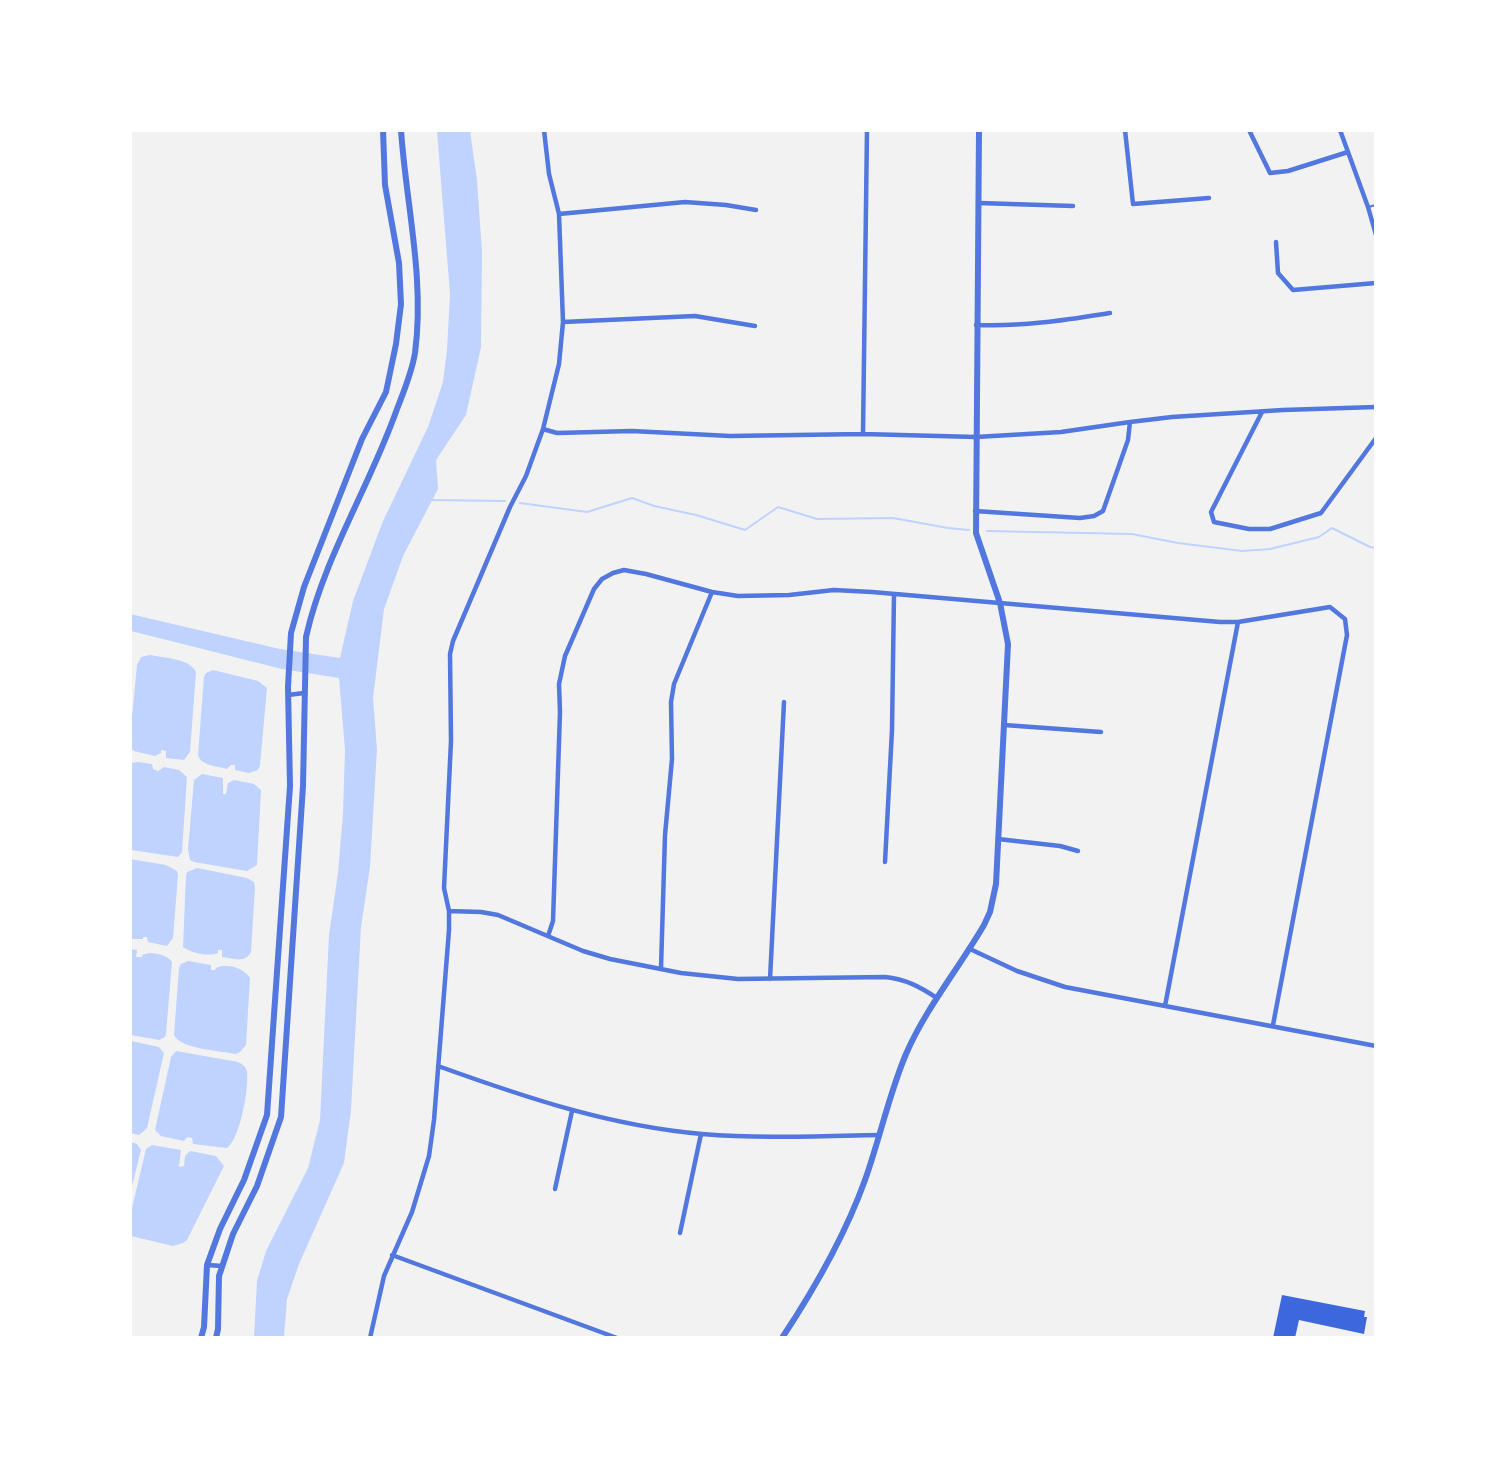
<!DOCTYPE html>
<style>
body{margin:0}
#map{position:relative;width:1506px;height:1468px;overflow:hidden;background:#f2f2f2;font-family:"Crimson Pro",serif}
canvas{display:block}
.frame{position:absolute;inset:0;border:132px solid #fff;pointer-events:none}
</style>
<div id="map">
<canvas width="1506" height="1468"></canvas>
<div class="frame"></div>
</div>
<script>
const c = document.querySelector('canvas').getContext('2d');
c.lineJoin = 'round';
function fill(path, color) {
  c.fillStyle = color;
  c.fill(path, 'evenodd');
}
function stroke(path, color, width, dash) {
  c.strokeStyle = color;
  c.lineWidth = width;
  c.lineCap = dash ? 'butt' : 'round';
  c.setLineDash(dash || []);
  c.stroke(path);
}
fill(new Path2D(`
 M437 131H470L477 180 482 252 481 347 466 415 436 460 438 489 403 556 384 609 373 698 377 749 370 867 361 927 351 1110 344 1163 299 1264 287 1299 284 1337H254L257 1281 266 1251 308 1168 320 1120 329 935 338 873 343 813 345 750 339 678 282 669 131 631 130 614 280 649 340 658 353 601 383 521 428 427 443 382 447 350 450 294Z
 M150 655C164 658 189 658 196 672L190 752 184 760 166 758V751L161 750V753L155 756 134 751 131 748V728L137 665 141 657Z
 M213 670 258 681 267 688 260 765 258 770 249 773 235 770V765H231L227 769C217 766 201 766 198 755L204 677 206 673Z
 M138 762 152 764 153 769 158 771 164 767 179 770 187 777 182 852 178 857 131 850V763Z
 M202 774 223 778V794H226L228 783 234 780 254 784 261 790 257 865 247 871 194 862 190 860 188 849 194 780Z
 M130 859 166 865 177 871 178 875 173 938 167 946 148 942 147 937H143V939H131Z
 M197 868 247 878 254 882 255 887 251 952C245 964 233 958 222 957V950H218V953C208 957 191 953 183 947L186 876 187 872Z
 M130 949 137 950 136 957H142V955C150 951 167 954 172 962L166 1034 165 1037 159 1040 131 1035Z
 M188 961 211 965V970H215L216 968C227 963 244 968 250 978L246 1045 240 1052 236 1054C221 1051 180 1049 174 1035L179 968 181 964Z
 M131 1041 159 1047 164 1053 147 1128 139 1135 131 1133Z
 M176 1051 238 1062C242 1064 246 1066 247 1072 249 1088 240 1139 227 1148L193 1144 192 1138 187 1137 184 1141 161 1136 155 1130 171 1057Z
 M131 1142 137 1144 141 1150 131 1190Z
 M152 1145 181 1150 179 1167 184 1166 185 1156 190 1151 216 1156 224 1166 187 1240 183 1243 173 1246 131 1236V1212L146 1149Z`), '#bfd3fe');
stroke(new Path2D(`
 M430 500 505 501
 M520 503 587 512 632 498 654 506 696 515 745 530 778 507 817 519 893 518 948 528 969 530
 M987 531 1132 534 1178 543 1242 551 1270 549 1319 537 1332 528 1370 547 1376 548`), '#bfd3fe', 2);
fill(new Path2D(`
 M1282 1295 1365 1311 1364 1317H1367L1364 1334 1299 1320 1295 1338H1273Z`), '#3d67dc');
stroke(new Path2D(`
 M1368 207 1376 205`), '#5277de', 2);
stroke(new Path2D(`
 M1125 130 1133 204 1209 198
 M1249 130 1270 173 1288 171 1348 152
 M1340 130 1368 207 1376 235
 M979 203 1073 206
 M559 214 685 202 726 205 756 210
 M1276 242 1278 273 1293 290 1376 283
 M563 322 695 316 755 326
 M976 325C1022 327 1065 320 1110 313
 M1262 412 1211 512 1214 522 1249 529H1270L1321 513 1376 438
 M543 429 557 433 632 431 730 436 863 434 976 437 1061 432 1130 422 1172 417 1283 410 1376 407
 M863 434 867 130
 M975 511 1080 518 1094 516 1103 511 1128 440 1130 422
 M288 695 304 693
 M1004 725 1101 732
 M998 839 1060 846 1078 851
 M885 862 892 730 894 594
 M449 911 481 912 498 915 583 951 610 959 681 973 738 979 885 977C906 979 920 987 937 998
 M548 936 553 921 560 712 559 684 565 656 594 589 602 579 613 573 624 570 646 574 712 592 738 596 789 595 834 590 872 592 1220 622H1238L1330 607 1345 619 1347 635 1273 1025
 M970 949 1017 971 1065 987 1376 1046
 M661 968 665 835 672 759 671 702 674 684 712 592
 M770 979 784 702
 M1165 1006 1238 622
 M438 1066C524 1097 610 1126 702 1134 761 1139 820 1136 880 1135
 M555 1189 572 1111
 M680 1233 701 1134
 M392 1255 617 1338
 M207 1265 222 1266
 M370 1338 384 1276 412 1212 429 1156 434 1120 449 930V911L444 888 451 741 450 654 453 641 510 507 526 476 543 429 559 364 563 322 559 214 549 174 544 130`), '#5277de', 4.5);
stroke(new Path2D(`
 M201 1338 204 1327 207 1265 220 1229 244 1180 267 1115 290 786 288 687 291 633 304 587 362 439 386 392 396 344 401 304 399 263 385 185 383 130
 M216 1338 218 1329 219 1276 233 1234 257 1186 281 1117 303 786 306 637C324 557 370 486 397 409 404 391 412 372 415 353 425 278 406 204 401 130
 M782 1338C815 1288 845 1236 865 1180 880 1138 889 1094 906 1054 926 1008 959 968 984 925L990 912 996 884 1008 644 1000 603 976 533 979 130`), '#5277de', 6);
</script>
